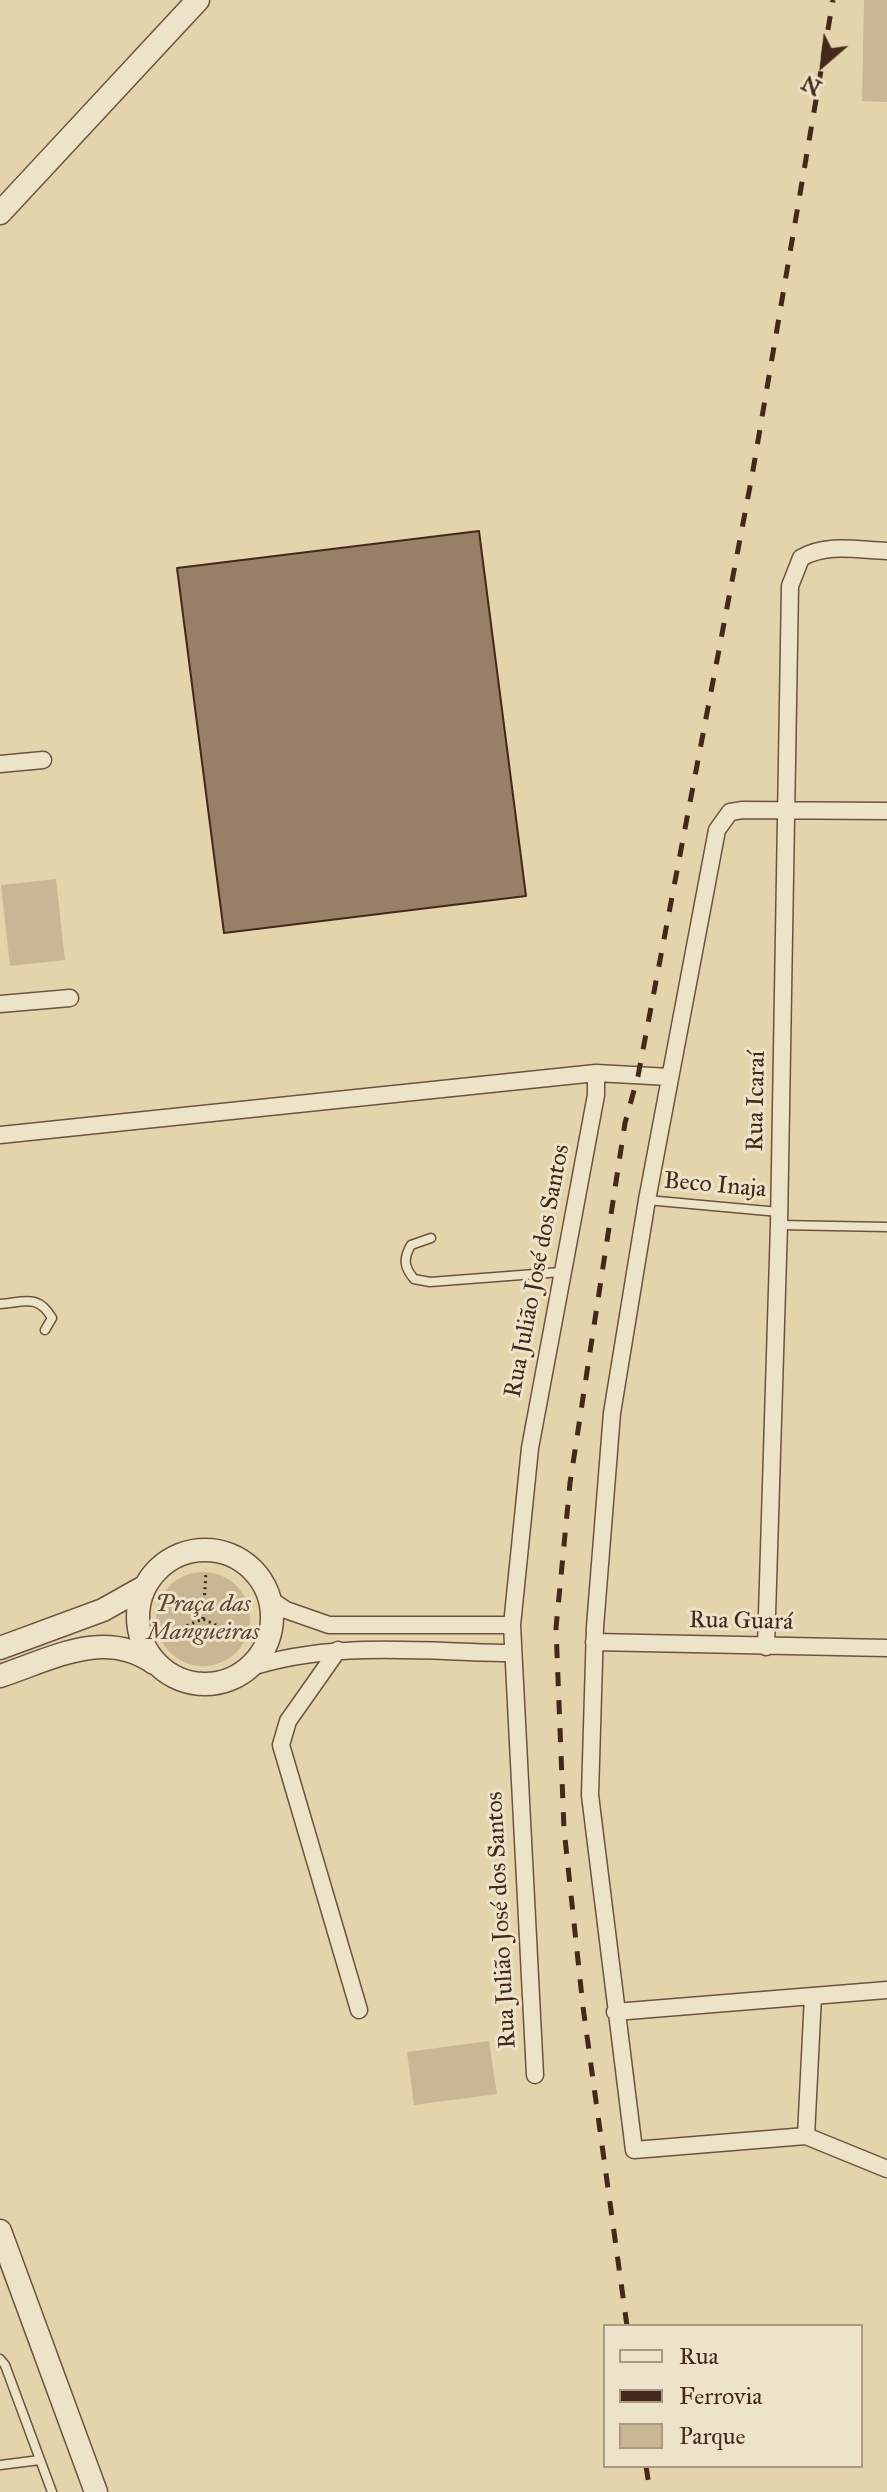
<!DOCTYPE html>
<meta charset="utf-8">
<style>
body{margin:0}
#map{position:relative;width:887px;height:2492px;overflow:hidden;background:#e4d4ac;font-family:"IM FELL Great Primer",serif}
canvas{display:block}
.legend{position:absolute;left:603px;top:2324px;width:260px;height:144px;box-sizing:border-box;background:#ede3c9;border:2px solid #a99883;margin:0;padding:10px 14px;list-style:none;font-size:24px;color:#44281b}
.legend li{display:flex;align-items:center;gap:16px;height:40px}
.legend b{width:40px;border:2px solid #a99883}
.north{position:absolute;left:783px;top:24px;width:80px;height:80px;-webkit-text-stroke:6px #ede3c9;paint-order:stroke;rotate:208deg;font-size:22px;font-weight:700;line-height:32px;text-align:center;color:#44281b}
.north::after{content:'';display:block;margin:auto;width:28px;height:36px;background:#44281b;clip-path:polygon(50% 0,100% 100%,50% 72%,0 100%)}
</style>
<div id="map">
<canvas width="887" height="2492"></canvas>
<ul class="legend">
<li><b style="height:10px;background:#ede3c9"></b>Rua</li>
<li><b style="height:10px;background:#44281b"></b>Ferrovia</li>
<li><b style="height:22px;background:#c9b793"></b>Parque</li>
</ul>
<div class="north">N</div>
</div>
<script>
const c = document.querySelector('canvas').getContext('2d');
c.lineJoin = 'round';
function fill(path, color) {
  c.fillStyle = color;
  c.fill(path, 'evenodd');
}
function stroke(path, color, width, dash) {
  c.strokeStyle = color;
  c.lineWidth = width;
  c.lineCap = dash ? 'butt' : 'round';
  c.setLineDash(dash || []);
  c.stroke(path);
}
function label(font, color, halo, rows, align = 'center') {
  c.font = font + ' "IM FELL Great Primer",serif';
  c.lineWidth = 6;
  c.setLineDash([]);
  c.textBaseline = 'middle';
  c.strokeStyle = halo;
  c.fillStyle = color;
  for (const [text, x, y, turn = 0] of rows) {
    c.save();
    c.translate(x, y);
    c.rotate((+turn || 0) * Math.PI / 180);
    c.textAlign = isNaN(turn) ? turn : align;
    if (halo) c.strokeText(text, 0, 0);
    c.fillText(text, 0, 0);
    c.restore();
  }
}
fill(new Path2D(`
 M864 0H887V102L862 101Z
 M56 879 65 960 10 966 1 885Z
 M156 1619a47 47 0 1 1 94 0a47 47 0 1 1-94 0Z
 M489 2041 497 2094 414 2105 407 2052Z`), '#c9b793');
const building = new Path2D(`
 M479 531 526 896 224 933 177 568Z`);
fill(building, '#978166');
stroke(building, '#44281b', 2);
const service = new Path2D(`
 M647 1200 779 1212
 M779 1225 887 1227
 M431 1238 411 1245C403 1259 404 1267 414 1279L430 1282 561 1272
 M0 1304C25 1302 38 1294 52 1318L45 1330
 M0 2359 5 2365 52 2492
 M0 2465 40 2460`);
const minor = new Path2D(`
 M0 764 43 760
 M887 811 743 810 730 812 717 830 647 1200 612 1413 595 1627 590 1795 634 2150 806 2136 887 2169
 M0 1004 70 998
 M596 1073 670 1077
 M0 1135 596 1073V1095L530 1448 512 1625 535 2075
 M267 1597 286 1610 329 1625H512
 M594 1642 887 1648
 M766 1647 779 1225 790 586 801 558C827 543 857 550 887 551
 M338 1650 288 1721 281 1745 359 2010
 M246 1669C331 1640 423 1652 511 1653
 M615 2012 887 1990
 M806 2136 813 1996`);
const tertiary = new Path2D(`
 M0 213 198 0
 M138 1617a67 67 0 1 1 134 0a67 67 0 1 1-134 0Z
 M0 1648 103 1610 144 1587
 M0 1676C52 1659 104 1628 154 1663
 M0 2231 96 2492`);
stroke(service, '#6c533f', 11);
stroke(minor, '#6c533f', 19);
stroke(tertiary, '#6c533f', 25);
stroke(new Path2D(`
 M203 1619 206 1572
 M159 1637 203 1619 246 1639`), '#44281b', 3, [2, 4]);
stroke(service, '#ede3c9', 8);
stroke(minor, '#ede3c9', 16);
stroke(tertiary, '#ede3c9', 22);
stroke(new Path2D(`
 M627 2326 583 2007 564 1829 556 1628 570 1483 625 1123 638 1076 752 476 833 0
 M646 2466 650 2492`), '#44281b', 5, [14, 14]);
label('24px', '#44281b', '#ede3c9', [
 ["Rua Icaraí",757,1101,-89],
 ["Beco Inaja",715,1186,5],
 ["Rua Julião José dos Santos",538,1271,-79],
 ["Rua Guará",741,1622,1],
 ["Rua Julião José dos Santos",502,1920,-93]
]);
label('italic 24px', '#5f4533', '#ede3c9', [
 ["Praça das",203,1605],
 ["Mangueiras",203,1633]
]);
</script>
